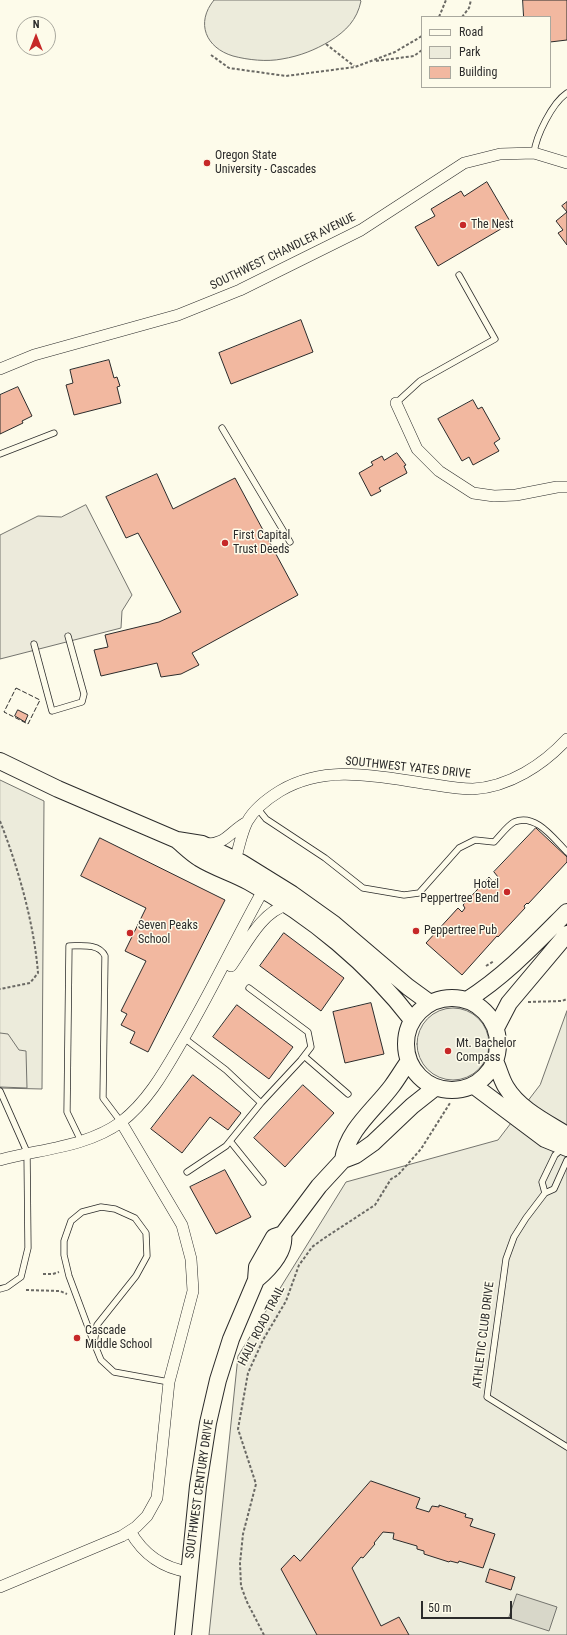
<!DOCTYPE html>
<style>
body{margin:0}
#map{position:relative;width:567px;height:1635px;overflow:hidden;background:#fdfbea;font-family:"Roboto Condensed",sans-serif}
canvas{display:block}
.legend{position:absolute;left:421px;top:16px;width:130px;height:72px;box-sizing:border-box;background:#fdfbea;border:1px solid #a9a89e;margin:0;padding:5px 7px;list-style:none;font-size:12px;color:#2b2b2b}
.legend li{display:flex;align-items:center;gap:8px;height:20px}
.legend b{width:20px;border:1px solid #a9a89e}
.north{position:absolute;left:16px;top:16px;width:40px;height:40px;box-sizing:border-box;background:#fdfbea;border:1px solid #a9a89e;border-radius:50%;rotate:0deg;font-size:11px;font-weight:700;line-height:16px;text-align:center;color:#2b2b2b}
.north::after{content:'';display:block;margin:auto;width:14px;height:18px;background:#c62828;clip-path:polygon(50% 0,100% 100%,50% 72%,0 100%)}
.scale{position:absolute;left:421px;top:1601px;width:91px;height:18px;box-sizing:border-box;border:2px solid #2b2b2b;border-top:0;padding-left:5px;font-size:12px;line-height:14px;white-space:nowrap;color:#2b2b2b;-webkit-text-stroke:3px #fdfbea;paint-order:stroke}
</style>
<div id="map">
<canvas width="567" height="1635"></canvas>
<ul class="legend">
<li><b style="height:5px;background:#fdfbea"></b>Road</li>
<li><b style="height:11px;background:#ecebdb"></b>Park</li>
<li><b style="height:11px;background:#f2b8a0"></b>Building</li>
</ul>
<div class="north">N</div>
<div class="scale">50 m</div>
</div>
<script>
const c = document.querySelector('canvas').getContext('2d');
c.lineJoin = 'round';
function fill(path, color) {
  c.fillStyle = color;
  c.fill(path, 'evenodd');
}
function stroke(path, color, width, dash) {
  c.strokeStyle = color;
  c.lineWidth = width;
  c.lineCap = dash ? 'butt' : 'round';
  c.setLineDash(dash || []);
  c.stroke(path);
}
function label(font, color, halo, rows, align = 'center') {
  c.font = font + ' "Roboto Condensed",sans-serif';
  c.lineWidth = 3;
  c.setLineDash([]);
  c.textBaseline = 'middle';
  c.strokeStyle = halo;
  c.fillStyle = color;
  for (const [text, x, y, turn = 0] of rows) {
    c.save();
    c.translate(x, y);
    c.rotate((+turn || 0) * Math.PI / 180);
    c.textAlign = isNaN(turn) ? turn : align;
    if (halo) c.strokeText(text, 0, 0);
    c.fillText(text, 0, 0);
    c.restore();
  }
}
const green = new Path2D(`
 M214 0H360L361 1C357 20 346 31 330 41 315 50 300 56 282 59 267 62 248 60 233 56 206 48 195 23 214 0Z
 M0 780 44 801 42 1089 0 1088Z
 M417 1044a36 36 0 1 1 72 0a36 36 0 1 1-72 0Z
 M567 1011V1635H209L238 1356 346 1182 498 1140 540 1085Z`);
fill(green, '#ecebdb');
stroke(green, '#74746e', 1);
const parking = new Path2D(`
 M86 505 132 595 122 611 121 628 0 659V535L38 516 61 517Z
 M0 1033 8 1034 19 1050 26 1051 27 1088 0 1087Z`);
fill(parking, '#eceadb');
stroke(parking, '#74746e', 1);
const water = new Path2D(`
 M517 1594 557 1607 549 1631 509 1618Z`);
fill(water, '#d8d7c9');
stroke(water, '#74746e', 1);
const building = new Path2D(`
 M523 0H567V40L550 42V17H524Z
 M487 182 511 223 438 266 415 227 435 216 431 209 461 191 464 196Z
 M567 202V245L558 233 563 230 556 221 567 212 562 206Z
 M301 320 313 352 231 384 219 353Z
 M109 360 114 378 117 377 120 386 117 387 121 403 74 415 66 385 73 383 70 370Z
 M18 387 32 416 22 421 23 423 0 434V395Z
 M473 400 478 409 482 407 500 439 494 443 499 451 473 465 469 457 462 461 438 419Z
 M397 453 406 465 404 466 407 473 379 488 381 491 371 496 359 473 373 465 371 462 382 456 384 460Z
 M157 474 173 509 235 478 298 595 192 653 199 665 181 674 161 677 157 663 101 676 94 650 108 647 105 635 159 622 181 612 138 533 126 538 106 497Z
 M18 710 28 715 25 722 15 716Z
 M536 828 567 857V862L528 904 527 903 524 906 525 908 498 937 497 936 462 975 426 943 458 908 462 912 465 908 463 905 489 877 493 882 498 877 494 872Z
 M100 838 225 900 148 1052 130 1043 135 1032 121 1025 127 1014 121 1011 146 961 125 951 146 908 81 876Z
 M284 933 344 978 321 1011 260 966Z
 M371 1003 384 1054 345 1063 333 1012Z
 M237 1005 293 1047 269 1079 213 1037Z
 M193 1075 241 1113 228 1130 210 1117 182 1153 151 1129Z
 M303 1085 334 1113 285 1167 254 1138Z
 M225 1170 251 1217 216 1234 190 1187Z
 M371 1481 420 1498 416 1508 429 1512 432 1506 439 1507V1505L466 1514 465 1517 473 1519 470 1526 495 1534 483 1568 459 1561 458 1563 450 1561 449 1562 424 1554V1551L417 1549V1546L393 1539 394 1533 383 1532 374 1543 375 1544 363 1558 361 1557 352 1568 381 1626 399 1617 409 1635H317L281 1569 294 1555 300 1561Z
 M490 1569 515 1577 511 1590 486 1582Z`);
fill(building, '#f2b8a0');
stroke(building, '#2b2b2b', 1);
const lane = new Path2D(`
 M534 153C536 136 552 103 567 93
 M396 403 420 381 495 339 459 275
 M222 428 290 542
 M0 454 54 433
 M34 644 52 711 82 702 84 694 68 636
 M258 809 266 819 325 858 363 888 404 895 419 893 459 848 475 840 494 842C500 836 507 826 514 822 536 813 553 838 567 852
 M184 1038 226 1070 261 1103 301 1060 311 1047 308 1032 249 988
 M304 1056 348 1094
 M0 1091 27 1152 28 1248 21 1277 7 1287 0 1289
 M81 1141 67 1112 69 946C81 946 99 943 105 956L103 1098 121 1122
 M230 1141 263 1182
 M567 1160 554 1189 545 1193 526 1218 514 1237 506 1259 487 1397 567 1447
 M187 1172 226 1146 261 1103
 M545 1193 542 1182 555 1155 563 1148
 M94 1343 97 1325 136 1276 147 1256 146 1233 135 1218 115 1209 101 1207 82 1212 71 1221 64 1241V1255L69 1276 94 1343 101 1360 114 1372 169 1382`);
const street = new Path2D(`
 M0 369 34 355 178 315 240 290 361 230 464 163 500 154 534 153 567 163
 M396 403 417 449 439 471 473 493 494 496 516 495 557 487H567
 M205 844C226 845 230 831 247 822
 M235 860C239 848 241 834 247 822 254 809 267 799 280 791 329 762 383 778 436 785 448 787 461 789 473 789 509 787 543 765 567 739
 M231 966C246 945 261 912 287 905
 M0 1160C40 1149 87 1147 121 1122 146 1103 163 1074 178 1048 210 995 236 938 266 885
 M130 1531C143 1554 162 1568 189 1572
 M0 1587 122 1536 136 1527 147 1516 157 1498 169 1382 193 1291 191 1259 182 1225 121 1122`);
const secondary = new Path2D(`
 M0 761 58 789 177 840 202 844 242 863 292 894 334 924 408 987 430 1003
 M178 841C185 847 192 854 199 858 215 868 233 873 249 882 311 916 369 964 412 1020
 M406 1044a46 46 0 1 1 92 0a46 46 0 1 1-92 0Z
 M467 1000C505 976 535 944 567 912
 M496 1028 509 1003 567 934
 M495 1061C499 1069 501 1079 506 1087 519 1109 546 1122 567 1135
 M473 1085 545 1139 567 1148
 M343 1160C347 1130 375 1109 392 1086 398 1078 403 1069 409 1061
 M256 1280C269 1269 286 1251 283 1234
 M183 1635 198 1486 208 1423 218 1380 231 1339 256 1280 257 1267 274 1237 283 1234 319 1186 343 1160 356 1155 373 1143 412 1106 436 1087`);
stroke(lane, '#2b2b2b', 7);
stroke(street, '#2b2b2b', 12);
stroke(secondary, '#2b2b2b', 18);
stroke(new Path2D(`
 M439 17 446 0
 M462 17 469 8 471 0
 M326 44 354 66
 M211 55 229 68 286 76 355 67 395 52 422 36
 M376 61 414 56 422 50
 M0 821C18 867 34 923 38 973L30 983 0 989
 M486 966 494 961
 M528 1002 562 1001 567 999
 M43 1274H53L59 1272
 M26 1290 60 1291 67 1294
 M264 1635 247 1602 241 1586 240 1563 243 1534 256 1484 238 1429 248 1373 263 1340 286 1301 299 1265 305 1257 312 1247 323 1239 375 1205 391 1179 398 1175 421 1149 450 1103`), '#6a6964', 2, [3, 2]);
stroke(lane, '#fdfbea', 5.5);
stroke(street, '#fdfbea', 11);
stroke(secondary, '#fdfbea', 16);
stroke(new Path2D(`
 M16 688 40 700 28 724 4 712Z`), '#2b2b2b', 1, [5, 2]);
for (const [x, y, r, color] of [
 [207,163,4,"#c62828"],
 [463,225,4,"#c62828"],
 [225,543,4,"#c62828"],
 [507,892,4,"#c62828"],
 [416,931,4,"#c62828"],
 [130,933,4,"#c62828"],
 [448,1051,4,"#c62828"],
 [77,1338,4,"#c62828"]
]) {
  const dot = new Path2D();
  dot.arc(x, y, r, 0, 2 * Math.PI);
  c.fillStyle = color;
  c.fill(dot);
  stroke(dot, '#fdfbea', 1.5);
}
label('12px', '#2b2b2b', '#fdfbea', [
 ["Oregon State",215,156],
 ["University - Cascades",215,170],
 ["The Nest",471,225],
 ["First Capital",233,536],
 ["Trust Deeds",233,550],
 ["Hotel",499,885,"right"],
 ["Peppertree Bend",499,899,"right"],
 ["Seven Peaks",138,926],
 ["School",138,940],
 ["Peppertree Pub",424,931],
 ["Mt. Bachelor",456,1044],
 ["Compass",456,1058],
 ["Cascade",85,1331],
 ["Middle School",85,1345]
], 'left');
label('12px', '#2b2b2b', '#fdfbea', [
 ["SOUTHWEST CHANDLER AVENUE",283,252,-26],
 ["SOUTHWEST YATES DRIVE",408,768,6],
 ["HAUL ROAD TRAIL",262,1326,-63],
 ["ATHLETIC CLUB DRIVE",484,1335,-83],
 ["SOUTHWEST CENTURY DRIVE",200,1489,-82]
]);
</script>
